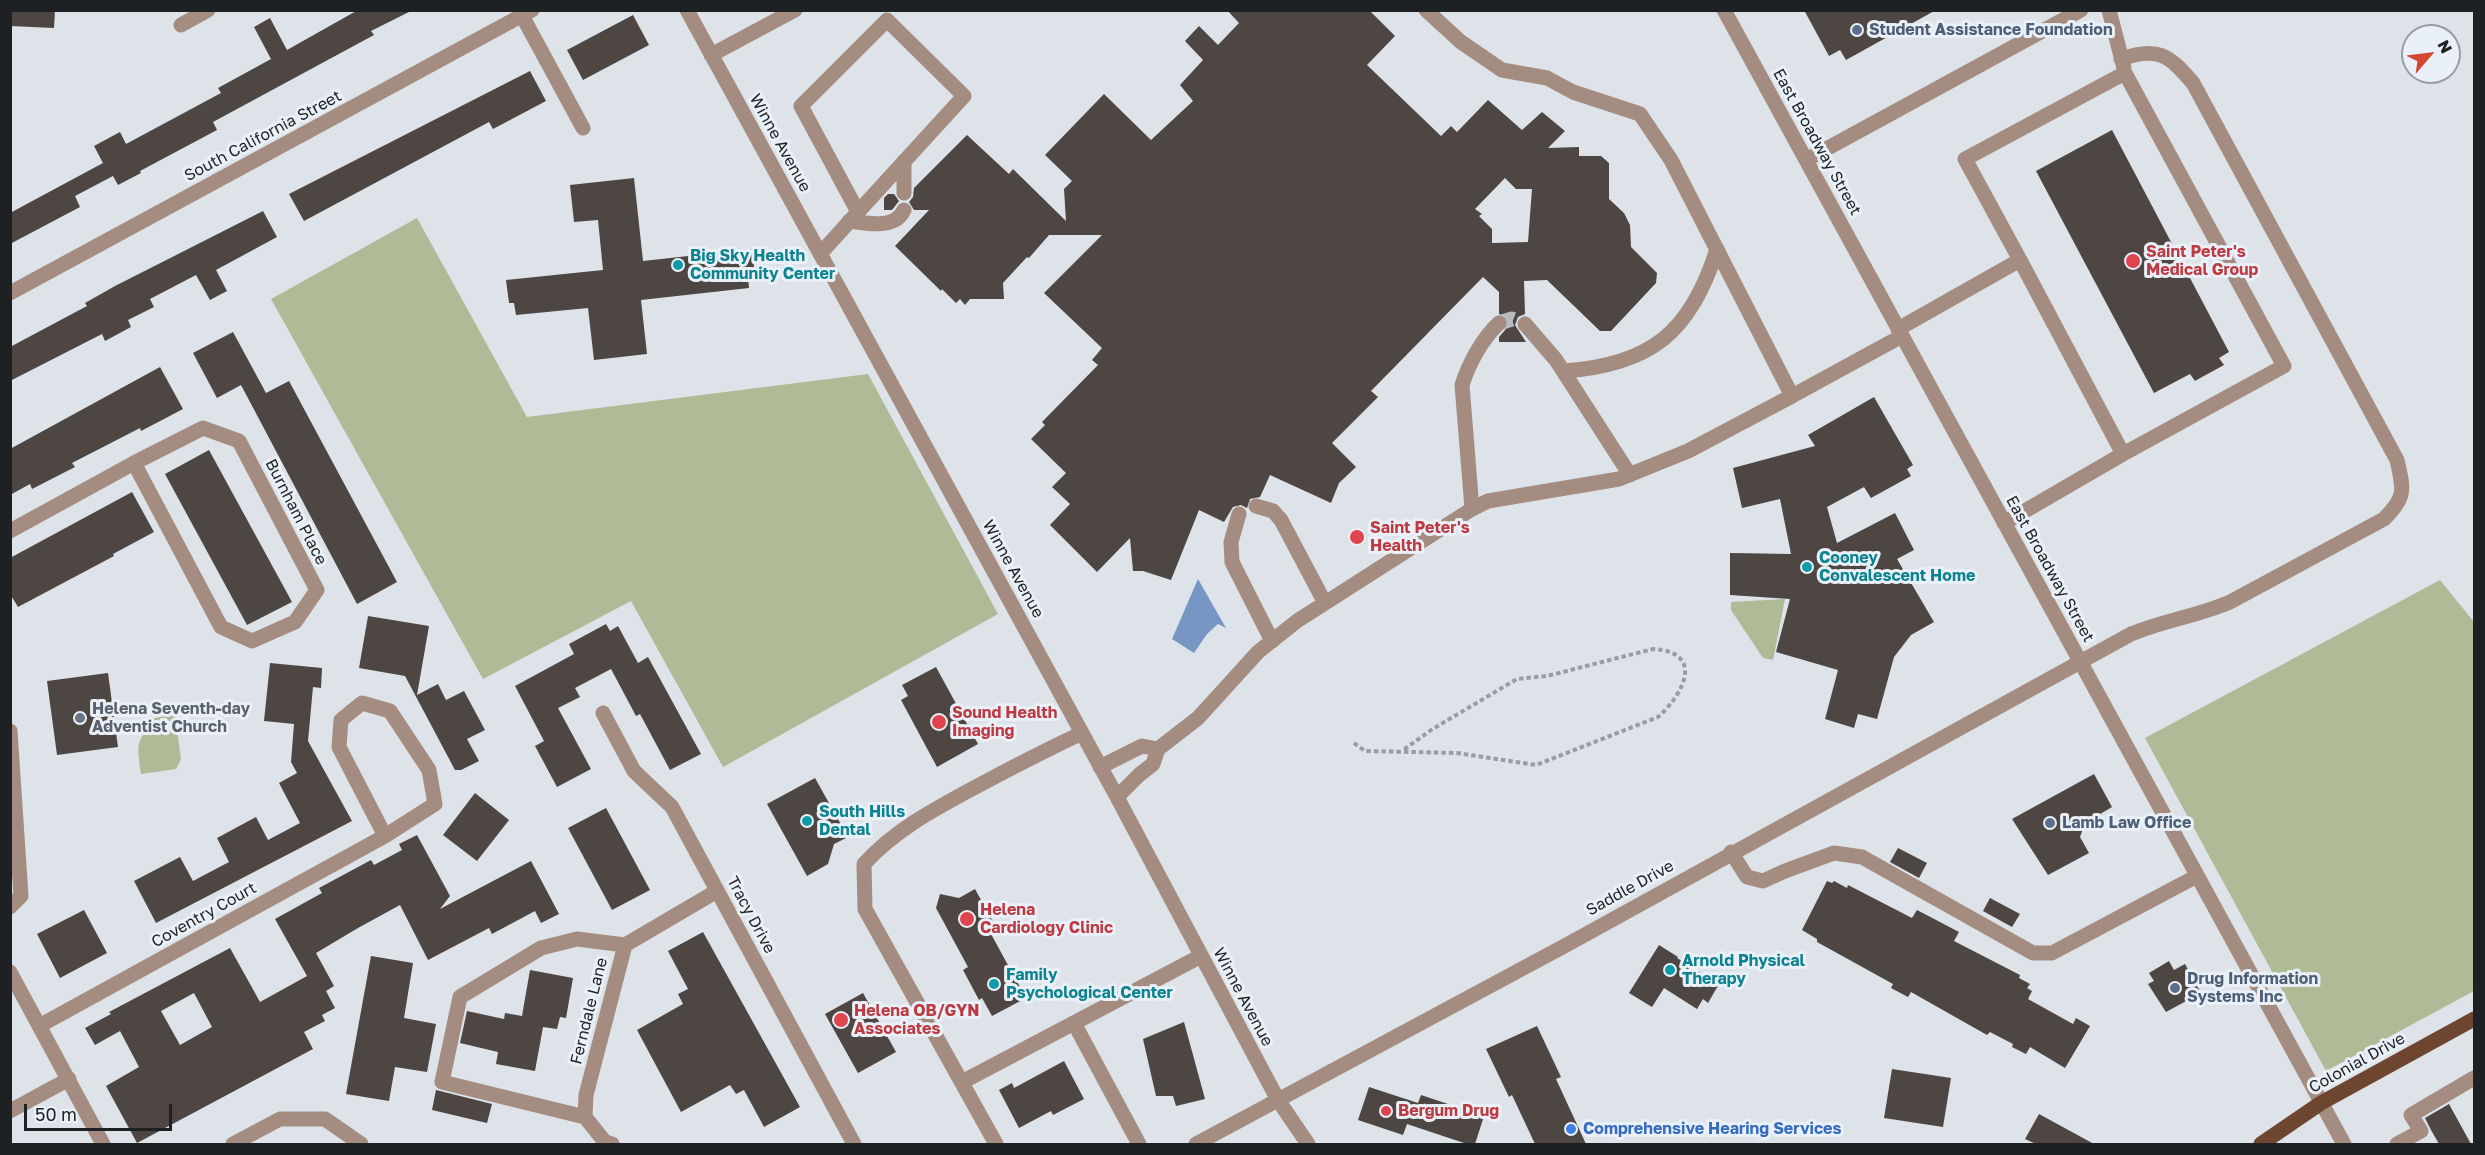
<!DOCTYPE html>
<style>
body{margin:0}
#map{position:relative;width:2485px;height:1155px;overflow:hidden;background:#dde3e9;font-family:"Golos Text",sans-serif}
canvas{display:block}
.frame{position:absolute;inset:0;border:12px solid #1e2123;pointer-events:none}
.north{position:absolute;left:2401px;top:24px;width:60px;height:60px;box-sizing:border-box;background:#eaf0f7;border:2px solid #989da2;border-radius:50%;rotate:62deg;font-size:16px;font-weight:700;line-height:24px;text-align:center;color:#1e2123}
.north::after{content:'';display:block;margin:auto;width:21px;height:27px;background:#d44833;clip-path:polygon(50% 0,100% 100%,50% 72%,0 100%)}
.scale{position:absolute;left:24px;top:1104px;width:148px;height:27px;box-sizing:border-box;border:3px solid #1e2123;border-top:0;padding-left:8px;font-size:18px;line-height:21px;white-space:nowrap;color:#1e2123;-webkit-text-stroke:4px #eaf0f7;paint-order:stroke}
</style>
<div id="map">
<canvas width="2485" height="1155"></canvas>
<div class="frame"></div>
<div class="north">N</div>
<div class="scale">50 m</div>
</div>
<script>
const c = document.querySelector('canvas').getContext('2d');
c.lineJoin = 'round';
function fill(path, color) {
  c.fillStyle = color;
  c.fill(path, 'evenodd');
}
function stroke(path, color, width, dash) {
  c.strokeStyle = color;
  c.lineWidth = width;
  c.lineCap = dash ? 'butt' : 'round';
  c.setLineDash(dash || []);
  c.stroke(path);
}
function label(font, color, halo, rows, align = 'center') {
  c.font = font + ' "Golos Text",sans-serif';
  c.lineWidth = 6;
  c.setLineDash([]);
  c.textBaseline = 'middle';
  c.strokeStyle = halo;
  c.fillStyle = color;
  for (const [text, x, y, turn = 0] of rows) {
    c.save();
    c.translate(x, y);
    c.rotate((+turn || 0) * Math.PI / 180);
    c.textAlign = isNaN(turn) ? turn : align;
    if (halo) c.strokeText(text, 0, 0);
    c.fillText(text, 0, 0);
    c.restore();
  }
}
fill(new Path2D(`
 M417 218 527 417 868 374 998 614 723 767 631 601 483 679 271 299Z
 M2440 580 2474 622V991L2326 1071 2145 738Z
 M1785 599 1773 660 1763 658 1731 610V602Z
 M175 714 181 759 176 769 141 774C137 742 135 745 155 718Z`), '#afbb96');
fill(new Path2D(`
 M1198 579 1226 628 1218 624 1207 634 1194 653 1172 639Z`), '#7796c3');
fill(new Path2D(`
 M10 10H55L54 28 10 26Z
 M358 10H413L371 31 374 35 213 122 217 130 140 171 141 173 118 185 113 176 75 196 80 207 10 244V213L103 163 94 146 120 132 126 144 221 93 218 88 271 59 254 27 270 18 287 50Z
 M1227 10H1369L1395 36 1367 65 1441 136 1451 126 1457 132 1488 100 1522 130 1542 112 1565 131 1548 148 1579 147V156H1601L1609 163V199L1624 213 1630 225 1631 247 1657 273 1656 283 1611 331H1600L1547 280 1524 281 1525 314 1518 317 1515 325 1526 342H1499V337L1506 329 1508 321 1505 316 1499 314V292L1483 277 1371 391 1378 397 1332 443 1356 467 1339 483 1331 503 1270 475 1260 497 1250 499 1247 508 1241 505 1233 507 1224 522 1199 510 1171 580 1143 571H1133L1130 538 1097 572 1050 525 1070 504 1052 487 1066 473 1031 439 1045 425 1042 422 1098 365 1092 360 1102 348 1044 293 1102 235H1049L1029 258 1027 257 1003 283 1004 299H970L965 305 960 299 956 303 942 289 941 291 895 246 929 210H914L909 202 913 197 914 188 967 135 1009 174 1013 169 1066 221 1064 189 1072 181 1045 155 1104 94 1151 140 1193 101 1180 85 1203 60 1185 41 1199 26 1218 45 1239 23ZM1505 178 1516 189H1532L1528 242 1492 243V229L1479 216 1482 214 1475 209Z
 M1804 10H1936L1846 60 1840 50 1829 56Z
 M633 15 649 45 583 80 567 50Z
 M530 71 546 101 493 129 489 122 304 221 289 194Z
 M2112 130 2229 352 2219 358 2224 365 2202 377 2195 381 2190 374 2154 393 2036 171Z
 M634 178 643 261 752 249 755 276 748 277 749 288 641 300 647 354 594 360 588 308 516 315 514 303H509L506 280 603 270 598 220 574 222 570 185Z
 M888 194H894L899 201 892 210H884V198Z
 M263 211 277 237 216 270 227 291 210 300 196 275 150 299 154 307 128 320 131 327 105 341 102 334 10 381V347L87 306 85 303 115 286Z
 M233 332 266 393 289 381 397 582 357 604 241 385 217 398 193 353Z
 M160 367 183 409 141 431 140 428 72 463 75 467 32 489 30 484 10 495V449Z
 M1874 397 1913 465 1907 469 1911 476 1871 498 1864 487 1827 507 1837 543 1895 513 1914 550 1897 559 1934 622 1911 635 1894 657 1877 719 1858 714 1854 728 1825 719 1838 670 1776 652 1790 599 1730 595V553L1791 554 1780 499 1742 508 1733 468 1815 446 1808 435Z
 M209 450 292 602 247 625 165 474Z
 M132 492 154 532 113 554 114 556 18 607 10 594V558Z
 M368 616 429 626 417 695 438 684 446 700 464 691 485 730 467 739 479 761 461 770H455L405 676 359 668Z
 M606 624 610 631 618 626 638 663 648 657 701 754 670 770 640 714 636 716 611 669 575 688 580 697 558 708 591 769 557 787 535 746 544 741 515 686 574 654 569 644Z
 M270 663 322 668 321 688 313 687 308 741 352 821 156 923 134 881 180 857 193 881 229 862 217 838 256 817 268 840 300 823 279 783 297 773 291 762 294 724 264 721Z
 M936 667 978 744 937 767 901 700 908 696 902 685Z
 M108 673 118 747 57 755 47 681Z
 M2094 774 2112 807 2085 823 2080 837 2089 853 2048 875 2012 819Z
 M815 778 848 837 834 844 828 864 807 876 767 804Z
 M475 793 509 820 477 861 443 835Z
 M606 808 650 890 612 910 568 828Z
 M417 835 450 896 440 909 531 861 559 914 541 923 535 911 492 934 489 928 428 960 400 905 358 928 316 953 334 986 326 991 335 1008 322 1015 325 1021 304 1032 313 1049 137 1143 106 1086 139 1067 120 1031 95 1045 85 1028 111 1014 109 1012 230 948 260 1002 307 976 275 919 322 893 319 888 371 860 374 865 402 850 399 844ZM194 993 212 1027 180 1045 161 1011Z
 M1898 848 1927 863 1919 878 1890 862Z
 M1827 881 1832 883 1834 881 1847 888 1848 885 1912 918 1917 910 1959 932 1954 941 2020 975 2019 978 2030 984 2027 988 2032 991 2028 999 2073 1024 2076 1018 2090 1026 2065 1068 2030 1047 2026 1054 2012 1047 2013 1044 1990 1032 1987 1035 1911 992 1908 997 1891 988 1893 984 1817 942V939L1802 930Z
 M975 889 998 931 991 934 1026 998 992 1016 982 998 979 1000 963 970 968 967 936 908 940 894 959 898Z
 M1990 898 2020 914 2012 927 1983 911Z
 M84 910 107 953 60 978 37 934Z
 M703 932 800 1107 764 1127 744 1090 736 1094 730 1085 681 1112 637 1030 683 1004 678 994 688 989 668 951Z
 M1659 945 1678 957 1677 958 1719 984 1708 1003 1703 999 1697 1009 1664 988 1652 1007 1629 993Z
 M371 956 413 963 404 1018 436 1024 427 1072 395 1067 389 1101 346 1094Z
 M2169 961 2174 970 2185 964 2201 993 2166 1012 2148 984 2154 981 2149 973Z
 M530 970 573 978 566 1018 560 1017 557 1029 543 1027 535 1071 496 1064 498 1052 460 1043 467 1011 504 1019 505 1013 522 1016Z
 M863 993 896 1052 858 1073 825 1014Z
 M1184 1022 1205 1099 1176 1106 1173 1096H1156L1143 1039Z
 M1537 1026 1561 1077 1556 1079 1586 1144H1535L1512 1095 1509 1097 1486 1049Z
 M1064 1061 1084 1099 1053 1115 1051 1111 1019 1128 999 1090 1012 1083 1014 1088Z
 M1892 1069 1951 1078 1943 1127 1884 1118Z
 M1369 1087 1418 1103 1421 1095 1484 1116 1475 1144H1467L1407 1124 1403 1135 1358 1120Z
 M436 1090 492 1104 487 1123 432 1110Z
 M2449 1104 2471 1144H2439L2431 1130 2425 1118Z
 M2039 1114 2094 1144H2036L2025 1139Z`), '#4d4643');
stroke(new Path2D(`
 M1499 323 1512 319 1525 324`), '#b7bcc1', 15, [15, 8]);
stroke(new Path2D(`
 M1354 743 1365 751 1457 753 1536 765 1658 717C1684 694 1705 652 1653 649L1547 676 1517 679 1431 730 1402 751`), '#989da2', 4, [4.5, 3]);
stroke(new Path2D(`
 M519 10 583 128
 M687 10 1117 797 1278 1100 1308 1144
 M1724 10 2344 1144
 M2109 10 2124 68
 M181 25 208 10
 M711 55 795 10
 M1806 160 2081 10
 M904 193V161
 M849 221C867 223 895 230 904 210
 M820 254 858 212 964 96 887 20 801 106 858 212
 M2020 260 1965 159 2125 73 2284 366 2123 454
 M10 293 532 10
 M1525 324 1556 360 1630 475
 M1898 329 2020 260 2123 454 2004 523
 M1564 371C1651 365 1691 332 1717 249
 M1792 396 1902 336
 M1256 506 1273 511 1281 520 1325 603
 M1472 509 1462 385C1469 363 1482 339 1499 323
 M1239 514 1231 542 1232 562 1272 641
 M10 531 134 463 203 428 239 441 317 590 295 622 252 641 221 627 134 463
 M603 713 634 771 672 807 854 1144
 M10 731 21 896 10 907
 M1100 767 1142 746 1158 749
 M1117 797 1139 775 1153 764 1158 749 1198 718 1258 652 1297 621 1472 509 1488 501 1619 479 1688 451 1792 396 1671 160 1640 114 1573 92 1547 78 1502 70 1461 42 1426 10
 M1731 852 1747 877 1763 881 1785 871 1834 853 1862 857 2033 953H2052L2197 876
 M10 972 103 1144
 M1074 1023 1139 1144
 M39 1026 385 836 435 804 429 770 390 711 362 703 341 720 339 747 385 836
 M962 1082 1201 956
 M10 1111 69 1079
 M585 1117 442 1082 460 997 541 948 577 939 625 945
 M233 1144 280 1119H325L361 1144
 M612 1144 605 1142 585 1117 586 1095 625 945 717 891
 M996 1144 865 909 864 864C894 831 931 811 970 790 1007 770 1044 751 1082 733
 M1196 1144 1570 943 2131 634C2165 620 2198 616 2230 602L2384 519C2406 497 2404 490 2397 460L2193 83C2169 55 2158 46 2121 59
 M2397 1144 2421 1131 2411 1115 2474 1078`), '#a48d80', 15);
stroke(new Path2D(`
 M2261 1144 2321 1103 2474 1019`), '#6e462f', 15);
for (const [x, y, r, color] of [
 [1857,30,6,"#5c6f8a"],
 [2133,261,8,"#e0444e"],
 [678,265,6,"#0f9aa8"],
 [1357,537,8,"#e0444e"],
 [1807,567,6,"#0f9aa8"],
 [80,718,6,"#6b7280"],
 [939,722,8,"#e0444e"],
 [807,821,6,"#0f9aa8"],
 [2050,823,6,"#5c6f8a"],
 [967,919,8,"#e0444e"],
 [1670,970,6,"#0f9aa8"],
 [994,984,6,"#0f9aa8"],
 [2175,988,6,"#5c6f8a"],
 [841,1020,8,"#e0444e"],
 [1386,1111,6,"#e0444e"],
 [1571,1129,6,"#3f7fe0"]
]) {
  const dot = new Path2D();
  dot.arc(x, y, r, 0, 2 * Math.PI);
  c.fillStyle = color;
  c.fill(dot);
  stroke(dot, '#eaf0f7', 2);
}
label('bold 16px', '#4e5e75', '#eaf0f7', [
 ["Student Assistance Foundation",1869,30],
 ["Lamb Law Office",2062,823],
 ["Drug Information",2187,979],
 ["Systems Inc",2187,997]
], 'left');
label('16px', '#1e2123', '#eaf0f7', [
 ["South California Street",263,136,-28],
 ["East Broadway Street",1817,142,61],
 ["Winne Avenue",780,143,61],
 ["Burnham Place",296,512,63],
 ["Winne Avenue",1013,569,61],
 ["East Broadway Street",2050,569,61],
 ["Saddle Drive",1630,888,-29],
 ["Coventry Court",204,915,-29],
 ["Tracy Drive",751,915,62],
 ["Winne Avenue",1243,997,62],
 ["Ferndale Lane",589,1011,-76],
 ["Colonial Drive",2357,1063,-29]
]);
label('bold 16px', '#be3a42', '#eaf0f7', [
 ["Saint Peter's",2146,252],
 ["Medical Group",2146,270],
 ["Saint Peter's",1370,528],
 ["Health",1370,546],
 ["Sound Health",952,713],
 ["Imaging",952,731],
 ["Helena",980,910],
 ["Cardiology Clinic",980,928],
 ["Helena OB/GYN",854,1011],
 ["Associates",854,1029],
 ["Bergum Drug",1398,1111]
], 'left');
label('bold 16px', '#0d838f', '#eaf0f7', [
 ["Big Sky Health",690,256],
 ["Community Center",690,274],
 ["Cooney",1819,558],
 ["Convalescent Home",1819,576],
 ["South Hills",819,812],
 ["Dental",819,830],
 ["Arnold Physical",1682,961],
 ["Therapy",1682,979],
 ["Family",1006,975],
 ["Psychological Center",1006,993]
], 'left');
label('bold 16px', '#5b616d', '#eaf0f7', [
 ["Helena Seventh-day",92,709],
 ["Adventist Church",92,727]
], 'left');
label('bold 16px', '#366cbe', '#eaf0f7', [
 ["Comprehensive Hearing Services",1583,1129]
], 'left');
</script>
